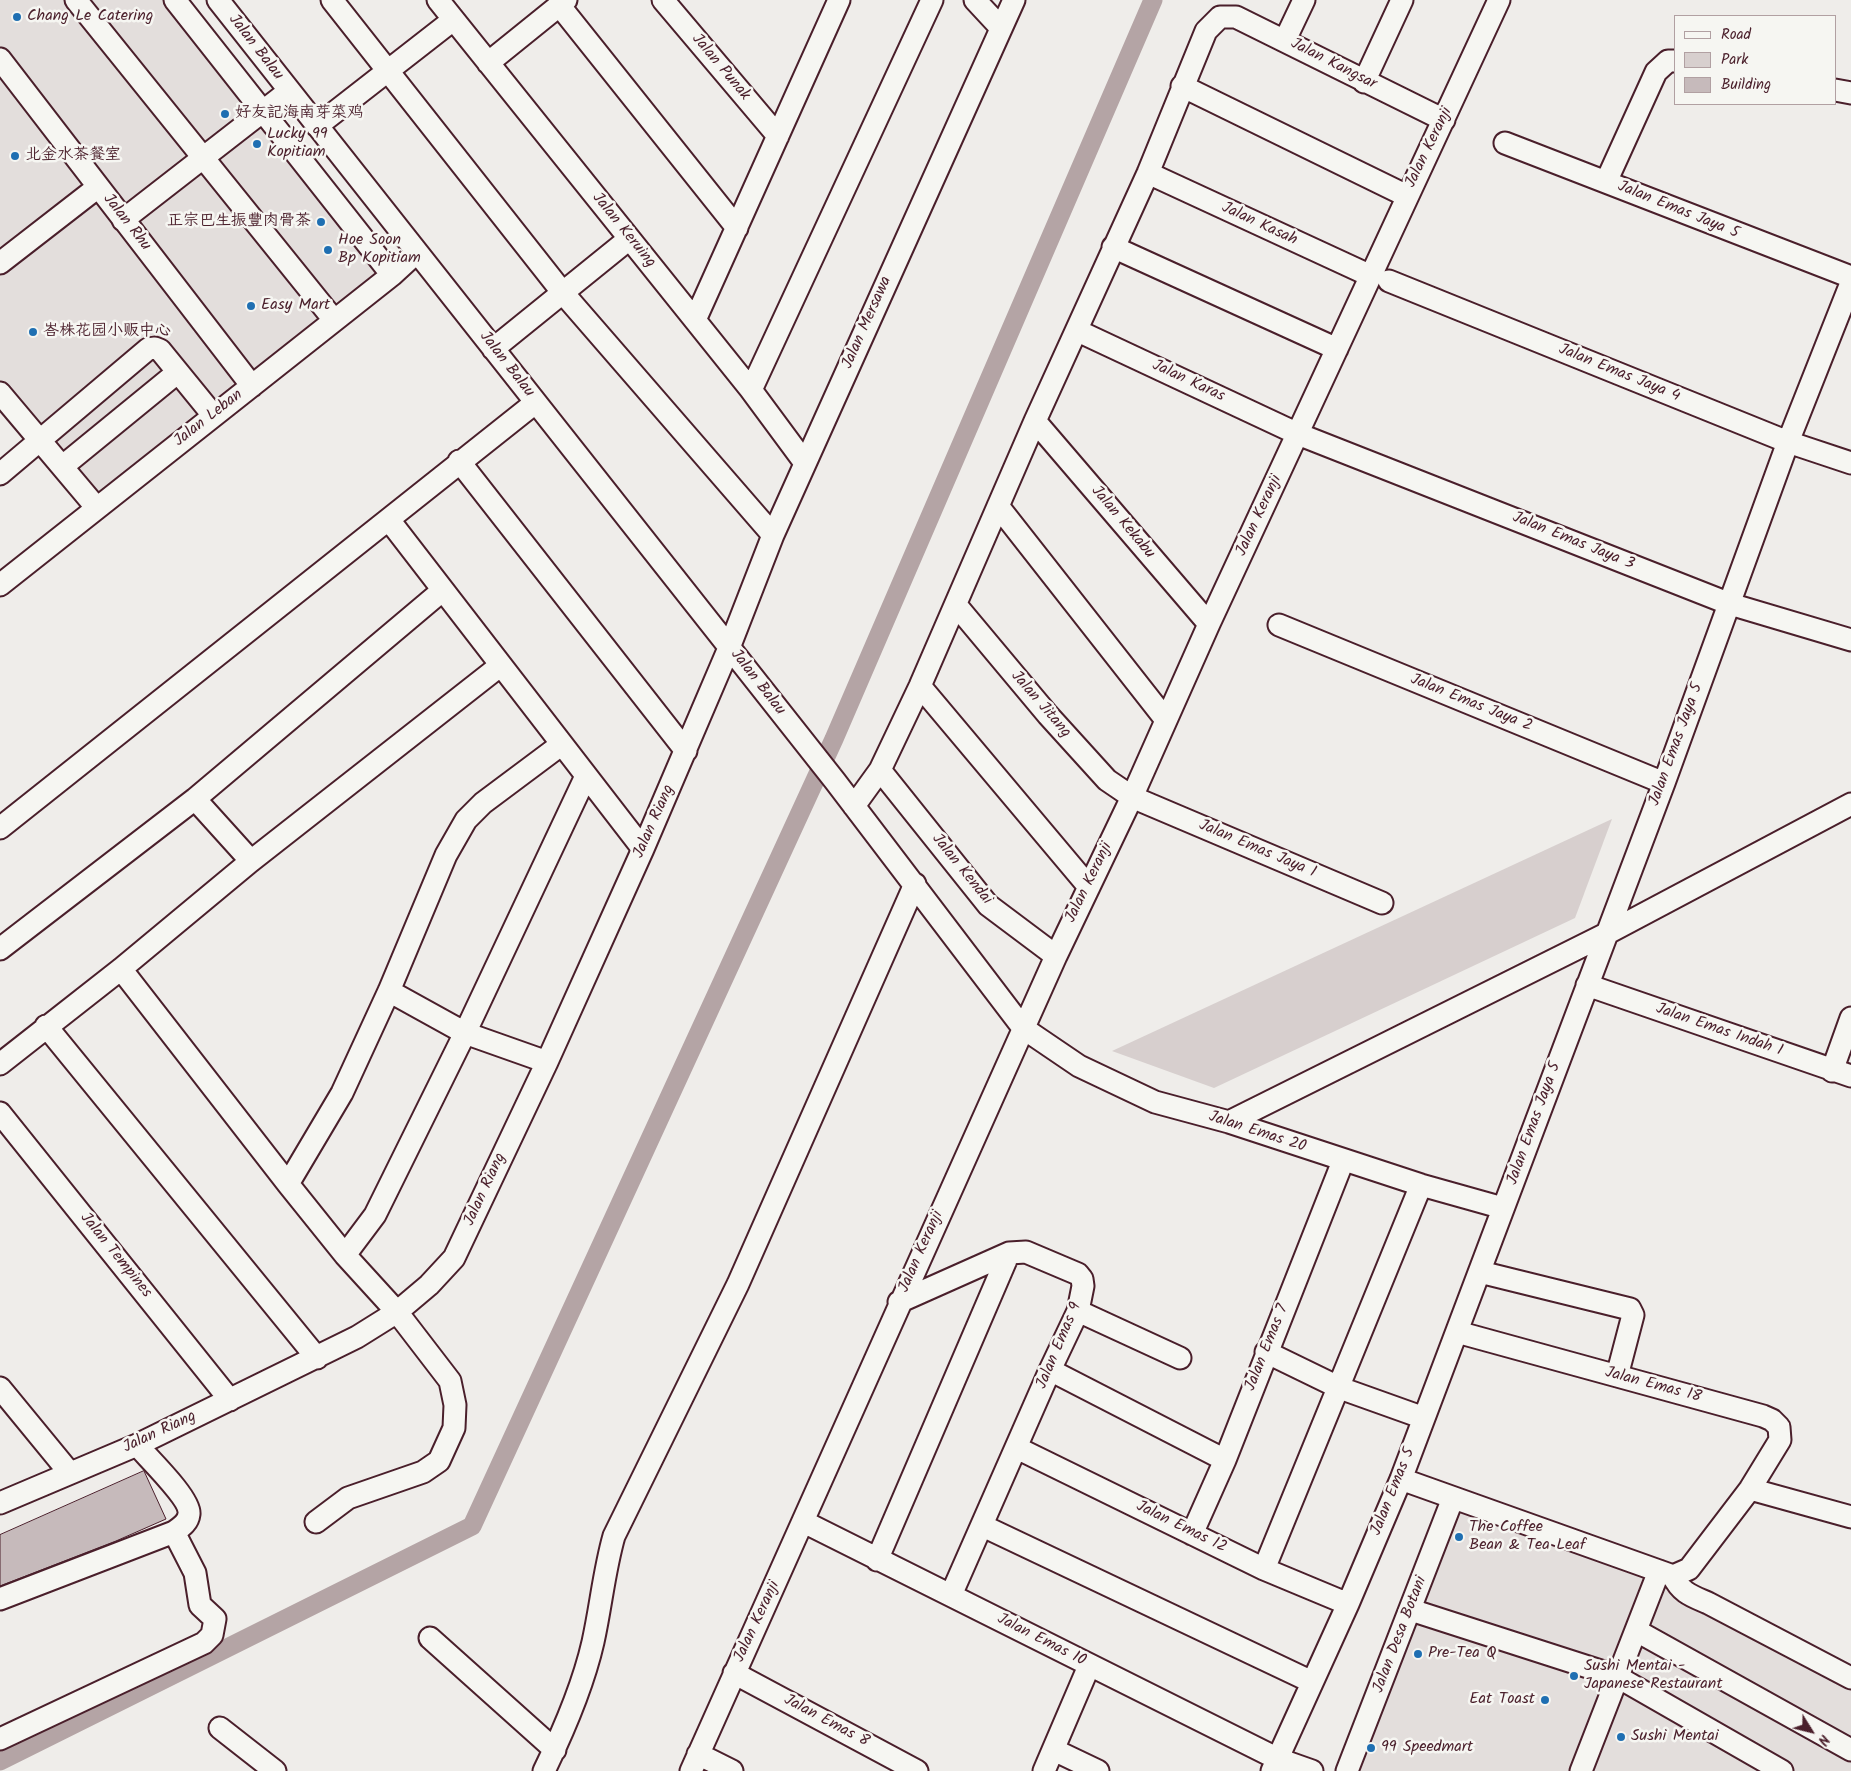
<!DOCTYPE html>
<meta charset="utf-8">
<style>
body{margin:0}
#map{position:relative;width:1851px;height:1771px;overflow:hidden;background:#efedea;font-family:Kalam,sans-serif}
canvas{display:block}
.legend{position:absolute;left:1674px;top:15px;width:162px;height:90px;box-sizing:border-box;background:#f6f6f2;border:1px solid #b1a0a2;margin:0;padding:6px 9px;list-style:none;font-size:15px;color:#4a1f2b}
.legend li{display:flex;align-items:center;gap:10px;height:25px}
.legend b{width:25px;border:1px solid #b1a0a2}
.north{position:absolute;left:1786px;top:1706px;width:50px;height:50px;-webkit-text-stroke:4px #f6f6f2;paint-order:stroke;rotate:126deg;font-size:14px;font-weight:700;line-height:20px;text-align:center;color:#4a1f2b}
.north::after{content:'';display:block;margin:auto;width:18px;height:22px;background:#4a1f2b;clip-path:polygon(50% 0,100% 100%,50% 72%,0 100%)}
</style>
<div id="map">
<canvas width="1851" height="1771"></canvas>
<ul class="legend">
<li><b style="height:6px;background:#f6f6f2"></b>Road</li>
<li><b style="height:14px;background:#d7cfce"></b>Park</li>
<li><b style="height:14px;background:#c6babb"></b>Building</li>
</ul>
<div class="north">N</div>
</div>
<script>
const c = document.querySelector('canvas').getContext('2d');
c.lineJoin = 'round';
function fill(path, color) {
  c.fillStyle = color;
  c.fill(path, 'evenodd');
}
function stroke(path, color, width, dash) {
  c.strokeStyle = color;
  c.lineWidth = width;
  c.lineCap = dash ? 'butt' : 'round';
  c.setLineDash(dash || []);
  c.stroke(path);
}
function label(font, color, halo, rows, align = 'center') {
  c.font = font + ' Kalam,"LXGW WenKai TC",sans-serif';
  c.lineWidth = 5;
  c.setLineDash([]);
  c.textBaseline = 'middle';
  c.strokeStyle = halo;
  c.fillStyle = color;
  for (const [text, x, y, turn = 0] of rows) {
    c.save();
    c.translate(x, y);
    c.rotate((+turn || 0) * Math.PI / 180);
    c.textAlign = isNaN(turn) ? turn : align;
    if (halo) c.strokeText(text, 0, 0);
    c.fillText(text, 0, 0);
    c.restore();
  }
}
fill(new Path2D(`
 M0 0H187L404 280 95 521 0 407Z
 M1450 1488 1717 1603 1851 1673V1771H1341Z`), '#e3dedc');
fill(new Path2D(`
 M1612 819 1575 918 1214 1088 1112 1051Z`), '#d7cfce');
stroke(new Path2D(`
 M0 1761 472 1526 834 739 1153 0`), '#b4a4a5', 19);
const building = new Path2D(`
 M144 1471 166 1519 116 1541 0 1586V1535Z`);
fill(building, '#c6babb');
stroke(building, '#4a1f2b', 1);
const minor = new Path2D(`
 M76 0 334 320
 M175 0 392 275
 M218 0 835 781 1023 1028 1079 1066 1155 1102 1229 1122 1421 1185 1503 1208
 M332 0 563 293 773 535
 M438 0 751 390 805 463
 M663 0 778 136
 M975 0 1001 28
 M559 5 737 228
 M1285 40 1304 0
 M0 59 252 386
 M488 63 566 0
 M1364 82 1402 0
 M1182 86 1407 196
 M1835 90 1851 93
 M317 126 453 20
 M1505 143 1851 277
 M1148 173 1371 276
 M1606 182 1656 72 1668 61H1675
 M123 220 289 91
 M1113 247 1337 349
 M0 263 98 187
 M1389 281 1788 442 1851 463
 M695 320 839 0
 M1078 331 1298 434 1730 604 1851 640
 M493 349 629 239
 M751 390 932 0
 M0 393 96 507
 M1035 421 1209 624
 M459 461 686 751
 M63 466 178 372
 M0 474 148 349 155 348 160 350 213 415
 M998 506 1166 720
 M389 520 643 849
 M0 585 392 275 417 252
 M956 605 1048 715 1107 780 1132 797 1382 903
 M1279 625 1664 783
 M920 686 1089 887
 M880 770 988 905 1056 956
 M195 799 251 861
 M854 806 880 770 920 686 1035 421 1148 173 1206 31 1220 17H1236L1444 120
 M0 828 535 403
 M0 949 195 799 443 590
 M121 969 288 1184 345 1255 397 1312 450 1381 455 1405 454 1428 439 1461 423 1472 348 1498 316 1522
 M1587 985 1851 1076
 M389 991 465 1033 547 1062
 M46 1026 317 1358
 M0 1064 121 969 251 861 501 665
 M1832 1071 1851 1018
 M0 1113 230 1400
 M1229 1122 1606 934 1851 804
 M288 1184 342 1093 389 991 446 855 466 820 483 803 562 744
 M345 1255 375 1215 465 1033 586 776
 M1480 1272 1630 1309 1633 1315 1617 1376
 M899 1302 1009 1253 1026 1252 1078 1274 1082 1279 1083 1286 1078 1311 1050 1370 951 1595
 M1078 1311 1180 1358
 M1266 1352 1340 1388 1424 1418
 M1050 1370 1225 1460
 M0 1388 69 1472
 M1017 1448 1264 1569 1348 1604
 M1401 1479 1673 1576 1689 1569 1750 1489 1780 1440 1779 1427 1772 1420 1763 1416 1457 1332
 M1750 1489 1851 1517
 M0 1503 137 1445 357 1337 397 1312 429 1285 454 1258 547 1062 643 849 729 648 773 535 1014 0
 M804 1522 1278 1759 1312 1771
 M983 1526 1312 1682
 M1192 1534 1225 1460 1343 1161
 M877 1560 1009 1253
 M1264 1569 1421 1185
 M1673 1576C1681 1593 1692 1596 1708 1603L1851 1678
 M0 1599 174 1532C181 1527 188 1523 189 1514 191 1499 148 1458 137 1445
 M1411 1610 1616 1676 1782 1771
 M1637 1631 1851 1750
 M430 1638 555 1750
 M734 1673 917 1771
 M220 1728 275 1771
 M0 1739 204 1643 212 1635 215 1619 200 1605 195 1573 174 1532
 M1054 1750 1098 1771
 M698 1754 732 1771
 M544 1771C564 1730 583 1686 593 1642 601 1606 604 1571 614 1536L738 1284 915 884
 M691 1771 1056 956 1132 797 1209 624 1499 0
 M1044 1771 1089 1666
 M1272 1771 1348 1604 1401 1479 1664 783 1788 442 1851 283
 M1347 1771 1453 1498
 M1581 1771 1659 1571`);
stroke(minor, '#4a1f2b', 25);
stroke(minor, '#f6f6f2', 21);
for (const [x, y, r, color] of [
 [17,17,5,"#1f6fb2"],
 [225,114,5,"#1f6fb2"],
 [257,144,5,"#1f6fb2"],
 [15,156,5,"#1f6fb2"],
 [321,222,5,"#1f6fb2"],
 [328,250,5,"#1f6fb2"],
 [251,306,5,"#1f6fb2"],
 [33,332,5,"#1f6fb2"],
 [1459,1537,5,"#1f6fb2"],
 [1418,1654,5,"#1f6fb2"],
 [1574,1676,5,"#1f6fb2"],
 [1545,1700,5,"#1f6fb2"],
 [1621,1737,5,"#1f6fb2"],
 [1371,1748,5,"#1f6fb2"]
]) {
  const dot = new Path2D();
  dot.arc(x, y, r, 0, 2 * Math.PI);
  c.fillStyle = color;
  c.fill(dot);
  stroke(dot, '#f6f6f2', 2);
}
label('16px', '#4a1f2b', '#f6f6f2', [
 ["Chang Le Catering",27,17],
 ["好友記海南芽菜鸡",235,114],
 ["Lucky 99",267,135],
 ["Kopitiam",267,153],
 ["北金水茶餐室",25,156],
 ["正宗巴生振豐肉骨茶",311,222,"right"],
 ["Hoe Soon",338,241],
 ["Bp Kopitiam",338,259],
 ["Easy Mart",261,306],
 ["峇株花园小贩中心",43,332],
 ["The Coffee",1469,1528],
 ["Bean & Tea Leaf",1469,1546],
 ["Pre-Tea Q",1428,1654],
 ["Sushi Mentai -",1584,1667],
 ["Japanese Restaurant",1584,1685],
 ["Eat Toast",1535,1700,"right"],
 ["Sushi Mentai",1631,1737],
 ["99 Speedmart",1381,1748]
], 'left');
label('16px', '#4a1f2b', '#f6f6f2', [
 ["Jalan Balau",255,48,52],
 ["Jalan Kangsar",1333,65,27],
 ["Jalan Punak",720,68,50],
 ["Jalan Keranji",1430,148,-64],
 ["Jalan Emas Jaya 5",1678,211,22],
 ["Jalan Rhu",126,223,52],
 ["Jalan Kasah",1259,225,25],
 ["Jalan Keruing",623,231,51],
 ["Jalan Mersawa",868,323,-66],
 ["Jalan Balau",506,365,52],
 ["Jalan Emas Jaya 4",1619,374,22],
 ["Jalan Karas",1188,382,25],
 ["Jalan Leban",209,419,-38],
 ["Jalan Keranji",1260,516,-65],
 ["Jalan Kekabu",1122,523,50],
 ["Jalan Emas Jaya 3",1573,542,22],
 ["Jalan Balau",757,683,52],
 ["Jalan Emas Jaya 2",1471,704,22],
 ["Jalan Jitang",1040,705,49],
 ["Jalan Emas Jaya 5",1677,745,-70],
 ["Jalan Riang",655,822,-66],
 ["Jalan Emas Jaya 1",1257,850,23],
 ["Jalan Kendai",961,870,51],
 ["Jalan Keranji",1090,883,-64],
 ["Jalan Emas Indah 1",1719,1031,19],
 ["Jalan Emas Jaya 5",1535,1124,-70],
 ["Jalan Emas 20",1257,1133,18],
 ["Jalan Riang",486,1190,-65],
 ["Jalan Keranji",922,1252,-66],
 ["Jalan Tempines",115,1256,51],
 ["Jalan Emas 9",1060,1346,-67],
 ["Jalan Emas 7",1268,1348,-68],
 ["Jalan Emas 18",1653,1386,15],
 ["Jalan Riang",160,1433,-25],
 ["Jalan Emas 5",1394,1492,-68],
 ["Jalan Emas 12",1181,1528,26],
 ["Jalan Keranji",758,1622,-65],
 ["Jalan Desa Botani",1401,1635,-69],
 ["Jalan Emas 10",1041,1641,27],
 ["Jalan Emas 8",826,1722,28]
]);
</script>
